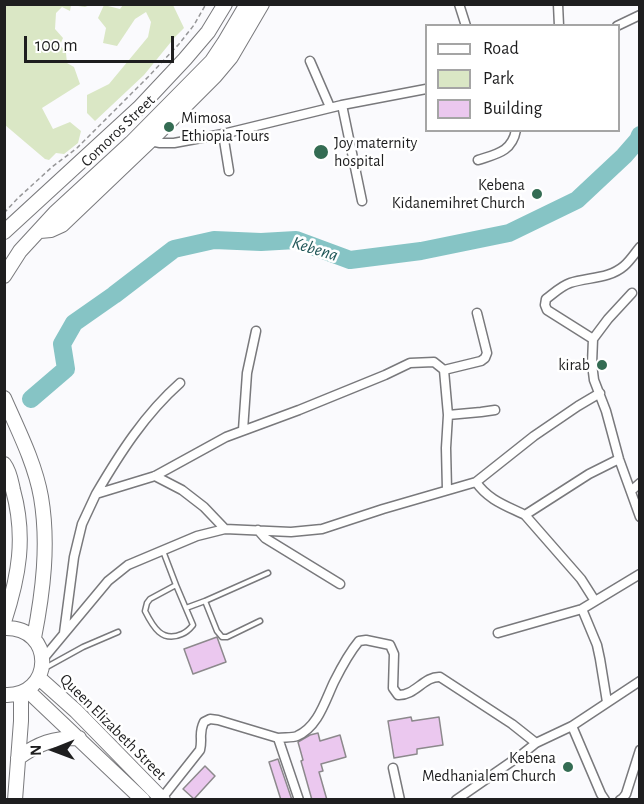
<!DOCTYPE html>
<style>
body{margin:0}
#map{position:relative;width:644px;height:804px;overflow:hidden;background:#fafafd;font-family:"Alegreya Sans",sans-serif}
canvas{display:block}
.frame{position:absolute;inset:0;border:6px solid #1e1e1f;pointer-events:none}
.legend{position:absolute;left:425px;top:24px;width:195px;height:108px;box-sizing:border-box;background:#fff;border:2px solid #a5a5a5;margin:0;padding:8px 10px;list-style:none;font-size:18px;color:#1e1e1f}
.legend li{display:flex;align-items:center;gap:12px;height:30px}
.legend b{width:30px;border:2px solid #a5a5a5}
.north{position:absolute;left:24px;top:720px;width:60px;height:60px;-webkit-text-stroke:4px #fff;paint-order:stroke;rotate:269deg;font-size:16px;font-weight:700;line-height:24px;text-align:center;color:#1e1e1f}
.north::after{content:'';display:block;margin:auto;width:21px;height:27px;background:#1e1e1f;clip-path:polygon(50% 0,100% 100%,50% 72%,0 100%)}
.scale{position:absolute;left:24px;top:36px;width:150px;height:27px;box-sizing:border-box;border:3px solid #1e1e1f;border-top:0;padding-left:8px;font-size:18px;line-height:21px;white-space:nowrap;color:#1e1e1f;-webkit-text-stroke:4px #fff;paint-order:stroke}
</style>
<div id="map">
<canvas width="644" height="804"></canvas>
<div class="frame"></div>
<ul class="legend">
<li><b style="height:8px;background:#fff"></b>Road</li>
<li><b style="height:16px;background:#dae7c5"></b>Park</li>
<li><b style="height:16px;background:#ebc8ef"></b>Building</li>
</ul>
<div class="north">N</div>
<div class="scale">100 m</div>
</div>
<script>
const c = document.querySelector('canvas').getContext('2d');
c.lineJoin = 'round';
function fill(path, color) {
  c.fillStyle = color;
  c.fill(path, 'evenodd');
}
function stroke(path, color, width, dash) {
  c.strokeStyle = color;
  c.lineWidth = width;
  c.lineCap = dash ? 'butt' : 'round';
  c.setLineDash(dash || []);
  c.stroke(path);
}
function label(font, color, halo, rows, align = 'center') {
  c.font = font + ' "Alegreya Sans",sans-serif';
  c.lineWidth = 5;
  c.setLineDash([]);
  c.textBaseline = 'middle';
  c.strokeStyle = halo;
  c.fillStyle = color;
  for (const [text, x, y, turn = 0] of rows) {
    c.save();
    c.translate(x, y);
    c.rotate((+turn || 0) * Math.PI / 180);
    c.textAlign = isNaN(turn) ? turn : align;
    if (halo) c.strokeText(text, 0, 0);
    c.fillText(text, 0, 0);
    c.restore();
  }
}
fill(new Path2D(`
 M5 4 90 5 85 7 71 5 70 11 62 7 56 13 55 29 63 38 60 45 66 53 67 63 74 67 80 84 42 108 53 129 70 122 81 131 78 143 64 154 56 153 49 160 45 159 5 125Z
 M104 5 120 9 123 5H173L184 28 175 37 144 75 95 121 87 113V95L109 84 148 37 151 22 146 12 135 19 117 46 103 43 106 28 98 18Z`), '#dae7c5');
stroke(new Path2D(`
 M31 399 66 369 62 344 74 323 114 295 174 249 214 240 261 242 296 240 350 260 421 251 509 233 577 200 624 156 638 140 640 135`), '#86c4c5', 18);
const building = new Path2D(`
 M217 637 226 662 193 674 184 649Z
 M411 717 412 721 439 717 443 745 417 749V754L394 758 388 721Z
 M318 733 320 741 340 735 346 757 321 764 323 771 319 772 327 800H312L301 761 303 760 298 742 310 735Z
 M278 759 292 800H281L269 762Z
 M205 766 215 776 194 799 183 789Z`);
fill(building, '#ebc8ef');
stroke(building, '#8c898c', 1.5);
const lane = new Path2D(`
 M163 551 176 585 150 599 147 603 145 611C153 627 162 643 182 634 187 632 189 630 193 625L176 585
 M205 601 268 573
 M186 608 205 601 217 631 222 637H227L260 621
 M45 668 83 647 118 632`);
const street = new Path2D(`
 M459 4 466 26
 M558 4 559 26
 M617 26 640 15
 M310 61 330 107
 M342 105 362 201
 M223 134 229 171
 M150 141 160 143H174L223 134 342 105 426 89
 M478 160C496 154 512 152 516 130
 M632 293 608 319 593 339 592 364 594 380 606 411 619 459 640 517
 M593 339 547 310 545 305 546 299C553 294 561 286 570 283 588 277 609 279 624 266 630 261 635 253 640 247
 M444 370 481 361 485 358 487 353 477 313
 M448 415 481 412 495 410
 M243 430 247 373 256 331
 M155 476 182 490 204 507 225 529
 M476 482C488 500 507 506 525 515L589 474 619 459
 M631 491 640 483
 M96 494C120 453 145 414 180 383
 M525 515 581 579 595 601
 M258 530 265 538 340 584
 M582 609 597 645 600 659 607 702
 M64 633 74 557 82 524 96 494 155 476 226 437 299 410 385 375 410 363 434 362 444 370 448 415 446 448 447 490
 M498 633 582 609 640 574
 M43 659 108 581 128 565 197 536 225 529 291 532 322 529 383 509 476 482 534 436 578 406 600 393
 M572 726 601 794 605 800
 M278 738C284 737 292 738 297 736 318 727 325 701 334 682 341 668 349 653 359 641L366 640 390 645 394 654 393 688 398 695C415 696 424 676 440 677L512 724 536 743
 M393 768 400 800
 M162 798 200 750C203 738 198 734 204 722L210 719 218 720 278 738 299 800
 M456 800 521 755 536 743 572 726 640 681
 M620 800 623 798 626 794 640 750`);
const primary = new Path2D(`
 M40 231 51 230 62 225 150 141 215 76 231 57 262 4
 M4 232 139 108 185 59 208 32 225 4
 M4 276 20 251 55 213 131 143 212 61 224 43 247 4
 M4 398C18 430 35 463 41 497 49 544 43 592 34 638
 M4 464C10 472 11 481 13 490 26 537 19 576 4 622
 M4 628C56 626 54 698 4 695
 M39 678 76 711 163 800
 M27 690 143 800
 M18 758C39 743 53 738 79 738
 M15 800 21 721V693`);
stroke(lane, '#79797c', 7);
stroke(street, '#79797c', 11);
stroke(primary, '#79797c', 16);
stroke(new Path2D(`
 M4 213 18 198 52 167 77 148 148 77 179 44 194 25 206 4`), '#969698', 1.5, [4.5, 3]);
stroke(lane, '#fff', 4);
stroke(street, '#fff', 8);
stroke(primary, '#fff', 14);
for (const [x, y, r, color] of [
 [169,127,6,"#346c53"],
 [321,152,8,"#346c53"],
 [537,194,6,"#346c53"],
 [602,365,6,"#346c53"],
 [568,767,6,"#346c53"]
]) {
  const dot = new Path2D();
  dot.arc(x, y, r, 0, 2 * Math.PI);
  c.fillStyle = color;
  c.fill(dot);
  stroke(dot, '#fff', 2);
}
label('16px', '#1e1e1f', '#fff', [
 ["Mimosa",181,118,"left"],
 ["Ethiopia Tours",181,136,"left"],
 ["Joy maternity",334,143,"left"],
 ["hospital",334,161,"left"],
 ["Kebena",525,185],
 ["Kidanemihret Church",525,203],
 ["kirab",590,365],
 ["Kebena",556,758],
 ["Medhanialem Church",556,776]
], 'right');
label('16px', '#1e1e1f', '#fff', [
 ["Comoros Street",118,131,-44],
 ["Queen Elizabeth Street",113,727,45]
]);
label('italic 18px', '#215758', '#fff', [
 ["Kebena",315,249,17]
]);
</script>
